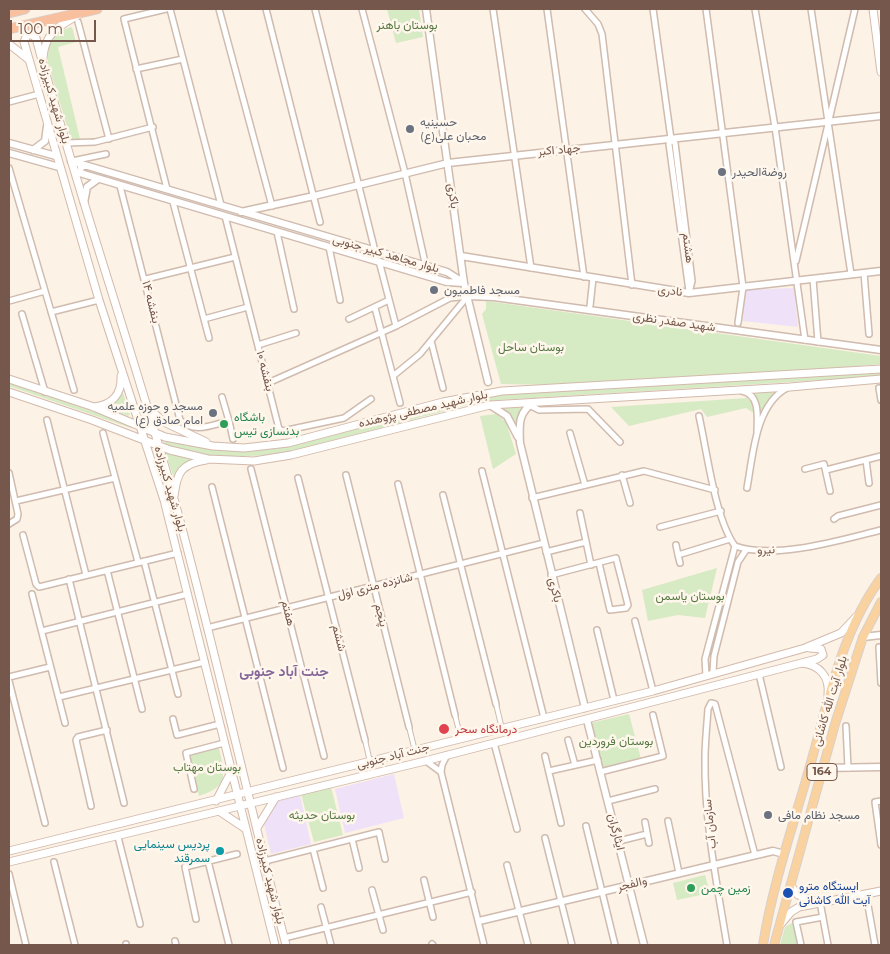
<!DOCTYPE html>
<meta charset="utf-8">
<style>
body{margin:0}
#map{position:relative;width:890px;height:954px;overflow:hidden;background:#fcf2e5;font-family:Montserrat,sans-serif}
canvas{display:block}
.frame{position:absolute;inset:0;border:10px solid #75574b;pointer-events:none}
.scale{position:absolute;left:10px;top:20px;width:86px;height:22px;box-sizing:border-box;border:2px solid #75574b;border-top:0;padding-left:6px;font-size:15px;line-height:18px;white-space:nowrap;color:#75574b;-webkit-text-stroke:4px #fff6ec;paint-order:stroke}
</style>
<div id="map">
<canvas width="890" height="954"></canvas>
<div class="frame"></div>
<div class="scale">100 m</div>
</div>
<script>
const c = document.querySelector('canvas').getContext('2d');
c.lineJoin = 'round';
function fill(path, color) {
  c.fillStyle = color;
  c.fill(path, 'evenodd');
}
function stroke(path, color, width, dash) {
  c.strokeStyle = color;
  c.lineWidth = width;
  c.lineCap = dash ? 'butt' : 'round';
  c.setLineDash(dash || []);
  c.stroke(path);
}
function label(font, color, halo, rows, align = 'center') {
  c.font = font + ' Montserrat,Vazirmatn,sans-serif';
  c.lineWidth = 5;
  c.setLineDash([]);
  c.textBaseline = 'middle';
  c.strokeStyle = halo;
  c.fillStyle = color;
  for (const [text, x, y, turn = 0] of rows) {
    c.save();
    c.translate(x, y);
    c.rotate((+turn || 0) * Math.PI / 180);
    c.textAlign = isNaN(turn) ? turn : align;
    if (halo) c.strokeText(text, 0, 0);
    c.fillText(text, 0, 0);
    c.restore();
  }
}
fill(new Path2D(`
 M794 288 798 327 743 321 744 290Z
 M394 774 404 818 345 833 335 789Z
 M300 795 311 844 271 854 264 824 278 801Z`), '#efe2f8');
fill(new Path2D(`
 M387 9H419L423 37 396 43Z
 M72 27 76 42 58 47 80 139 71 140 48 63C47 44 53 31 72 27Z
 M486 301 881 356V364L826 369 558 385 501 384 482 314 486 309Z
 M881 372V377H872L499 400 471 404 285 453C258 457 184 461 164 443L167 441 189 446 202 444 215 449 247 452 287 447 463 401 498 394Z
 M9 382 115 419 131 426V428L9 386Z
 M122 390 130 414 128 416 105 408 115 403Z
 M780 391 767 404 759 427 760 405 752 393Z
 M747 398 755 405V414L746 408 707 417 701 409 629 426 611 407Z
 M527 405 518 416V436L509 414 498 407Z
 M496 414 506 422 516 454 493 469 480 416Z
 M165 452 200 459 193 460 175 481Z
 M717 568 705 618 678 615 648 621 642 590Z
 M629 714 641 759 603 769 591 723Z
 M219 748C225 776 229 786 199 796L189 755Z
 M331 787 343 835 314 842 301 794Z
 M705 875 710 893 677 900 673 883Z
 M794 922 798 945H780L785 927Z`), '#d6eac4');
const pedestrian = new Path2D(`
 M496 704 502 729
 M455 715 461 739
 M409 727 415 751
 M365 740 370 762`);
const minor = new Path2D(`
 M166 9 124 19 167 189
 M170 9 221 205
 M219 9 272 206
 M266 9 320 222
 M315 9 375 251
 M362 9 405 173 426 267
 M493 9 531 268
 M547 9 584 277
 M585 9 598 24 602 34 632 285
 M653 9 671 139 675 143 692 281 689 293
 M706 9 743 287 738 323
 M755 9 775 127 805 340
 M811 9 851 274
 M78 22 109 139
 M136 69 183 59
 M9 102 39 94
 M671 139 669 144 689 291
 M66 143 95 142 153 127
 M72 161 106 154
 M9 168 74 390
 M120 186 180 420C194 434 212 425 229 421L222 397
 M173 202 209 338
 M225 216 279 429 283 431 344 418 371 399
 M277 232 294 309
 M329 247 340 300
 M379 261 396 326
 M796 261 855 9
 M864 273 869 334
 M146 279 235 257
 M813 279 818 342
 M9 301 45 291
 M590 306 593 278
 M375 308 400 403
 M51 312 99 300
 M22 314 45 392
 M204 319 248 307
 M349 319 389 300
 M431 341 443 388
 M258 345 296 333
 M393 376 420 354 467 297
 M268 383 396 326 450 298 468 296
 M879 388 881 400
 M742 391C761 395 757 418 757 433
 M529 405 539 410 588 409 620 442
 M699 416C707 451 715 519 735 546 775 560 840 540 881 530
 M47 420 86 575
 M229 421 233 439
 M103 433 138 562
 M570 433 585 485
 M866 460 869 483
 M251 469 324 756
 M805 469 824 464 830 491
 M826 470 881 456
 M482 471 544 718
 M9 473 18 514 17 519 9 524
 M346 475 409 727
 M622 475 630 503
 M298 478 365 740
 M398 484 455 715
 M212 487 283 768
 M747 488C753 456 755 405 787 388
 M443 495 496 704
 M532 498 644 471 715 490
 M16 501 115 478
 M580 513 591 565
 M834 519 838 516 881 505
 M660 527 721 511
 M23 535 36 584 39 587 178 553
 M676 545 678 555 730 539
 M546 552 586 542
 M678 555 680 563
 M144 561 178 694
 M107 570 142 709
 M551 575 616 558 628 605 626 608 610 610 599 563
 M69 579 124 803
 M32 594 65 723
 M635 621 653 691
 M207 628 544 543
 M597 630 614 700
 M42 631 188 594
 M879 647 881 683
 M713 672 714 656 738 562 746 550
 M759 674 781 767
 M706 675 705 659 735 546
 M9 677 50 667
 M9 681 45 823
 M59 697 205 662
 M173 719 177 735 220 724
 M846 726 848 768
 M568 740 575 765
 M494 743 517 829
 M447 755 442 765 441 772 484 945
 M545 756 561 823
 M426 761 441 772
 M549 771 598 760
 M600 772 663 756 653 715
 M194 789 186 753 224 743
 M608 801 655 789
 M881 801 875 802 881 845
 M91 806 76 740 78 737 107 730
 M668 821 679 873
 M645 822 649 843
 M586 826 615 945
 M118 837 140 924
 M545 838 572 945
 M352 839 359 868
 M619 841 647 834
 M313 849 323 888
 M208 861 229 945
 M265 861 379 832 385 859
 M54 862 75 945
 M507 865 528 945
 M9 874 26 945
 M424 880 433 917
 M372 890 383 930
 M866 894 875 945
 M820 902 828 945
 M321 907 331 945
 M196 919 185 867 237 854
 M284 938 472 892
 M175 941 176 945
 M126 944V945
 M432 944 433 945
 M727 945C717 884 704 821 705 758 705 742 707 725 708 709L711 703 715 704 755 855
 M801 945 796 922 823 917`);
const tertiary = new Path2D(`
 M426 9 464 283 488 382
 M9 143 56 156
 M33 150 45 141 47 126
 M9 153 59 167
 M71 161 447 272 463 282
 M88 166H81L80 173 447 282 464 283
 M84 203 87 187 98 179
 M241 212 314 196 448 163 881 116
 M461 256 689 293 881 271
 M468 296 494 297 881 350
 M535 402C518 411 519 425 520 443L585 708
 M490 405 507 416 518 437
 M863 637 881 635
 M587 720 644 945
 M823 768 881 767
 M479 921 773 851 784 854`);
const secondary = new Path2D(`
 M873 9 881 72
 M9 44 28 59
 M43 58C45 31 60 26 80 14
 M9 379 94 407 165 437 213 446 244 448 288 443 443 402 502 391 881 369
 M9 392 92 420 170 450 208 459 254 461 291 455 490 405 790 387 881 379
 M145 405 164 422 206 442
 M94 407C111 405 122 395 121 376
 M174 496C177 472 181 464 206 460
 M802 663C820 665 830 677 828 695
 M216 801 231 772
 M219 811 246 829
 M257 828 276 797
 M9 851 653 691 805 648 841 633 856 617
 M9 862 425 761 817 659 823 655 821 649 810 648
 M791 886 798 895 817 902
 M780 925 791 912 799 907 881 891
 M275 945 164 500 99 300 24 42 27 35H32L36 38C77 191 130 342 173 495 214 644 247 796 286 945`);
const primary = new Path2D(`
 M763 945C772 887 792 829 808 773 827 708 840 633 881 578
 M774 945 835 724 863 637 881 602`);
const trunk = new Path2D(`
 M9 13 25 9
 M9 29 97 9`);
stroke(pedestrian, '#d0bbaf', 6);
stroke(minor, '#d0bbaf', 8);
stroke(tertiary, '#d0bbaf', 9);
stroke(secondary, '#d3baac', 9);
stroke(primary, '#d8d0cd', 10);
stroke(trunk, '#d8d0cd', 11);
stroke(pedestrian, '#fff', 4);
stroke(minor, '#fff', 5);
stroke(tertiary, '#fff', 6);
stroke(secondary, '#fff', 7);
stroke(primary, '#fad29f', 8);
stroke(trunk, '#f8c09e', 9);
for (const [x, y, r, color] of [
 [410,129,5,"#6b7280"],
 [722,172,5,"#6b7280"],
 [434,290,5,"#6b7280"],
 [213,413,5,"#6b7280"],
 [224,424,5,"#2e9e5b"],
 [444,729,6,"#e0444e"],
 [768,815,5,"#6b7280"],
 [220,851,5,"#0f9aa8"],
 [691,888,5,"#2e9e5b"],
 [788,893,6,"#1a4fb4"]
]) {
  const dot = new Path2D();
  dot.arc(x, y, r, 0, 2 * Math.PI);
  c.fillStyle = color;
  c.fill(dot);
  stroke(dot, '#fff6ec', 2);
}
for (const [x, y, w] of [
 [822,772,30]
]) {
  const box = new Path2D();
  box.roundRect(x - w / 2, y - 8.5, w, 17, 4);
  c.fillStyle = '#fff6ec';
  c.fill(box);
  stroke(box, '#75574b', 1);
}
label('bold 11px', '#75574b', null, [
 ["164",822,772]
]);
label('12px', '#567a42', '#fff6ec', [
 ["بوستان باهنر",407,25],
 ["بوستان ساحل",531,347],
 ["بوستان یاسمن",690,596],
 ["بوستان فروردین",616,741],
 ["بوستان مهتاب",207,767],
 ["بوستان حدیثه",322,815]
]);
label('12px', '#75574b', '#fff6ec', [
 ["بلوار شهید کبیرزاده",54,101,74],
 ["جهاد اکبر",559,150,-5],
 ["باکری",453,196,82],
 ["هشتم",688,248,83],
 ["بلوار مجاهد کبیر جنوبی",386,254,16],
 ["نادری",670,291,7],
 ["بنفشه ۱۴",151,302,76],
 ["شهید صفدر نظری",674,322,8],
 ["بنفشه ۱۰",265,371,76],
 ["بلوار شهید مصطفی پژوهنده",423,409,-13],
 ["بلوار شهید کبیرزاده",170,489,74],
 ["نیرو",766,550,-2],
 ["شانزده متری اول",375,586,-14],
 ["باکری",555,590,76],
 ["هفتم",288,613,76],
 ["پنجم",381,615,76],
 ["ششم",339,638,76],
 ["بلوار آیت الله کاشانی",830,701,-73],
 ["جنت آباد جنوبی",393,756,-14],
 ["سازمان آب",710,824,-96],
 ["ایثارگران",616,832,76],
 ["بلوار شهید کبیرزاده",270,881,76],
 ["والفجر",632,884,-14]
]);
label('12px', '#5b616d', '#fff6ec', [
 ["حسینیه",420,122],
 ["محبان علی(ع)",420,136],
 ["روضةالحیدر",732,172],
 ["مسجد فاطمیون",444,290],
 ["مسجد و حوزه علمیه",203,406,"right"],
 ["امام صادق (ع)",203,420,"right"],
 ["مسجد نظام مافی",778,815]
], 'left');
label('12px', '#27864d', '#fff6ec', [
 ["باشگاه",234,417],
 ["بدنسازی تیس",234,431],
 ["زمین چمن",701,888]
], 'left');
label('12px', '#be3a42', '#fff6ec', [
 ["درمانگاه سحر",455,729]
], 'left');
label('12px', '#0d838f', '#fff6ec', [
 ["پردیس سینمایی",210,844],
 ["سمرقند",210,858]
], 'right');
label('12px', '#164399', '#fff6ec', [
 ["ایستگاه مترو",799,886],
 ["آیت الله کاشانی",799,900]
], 'left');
label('bold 14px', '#846698', '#fff6ec', [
 ["جنت‌ آباد جنوبی",284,672]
]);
</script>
